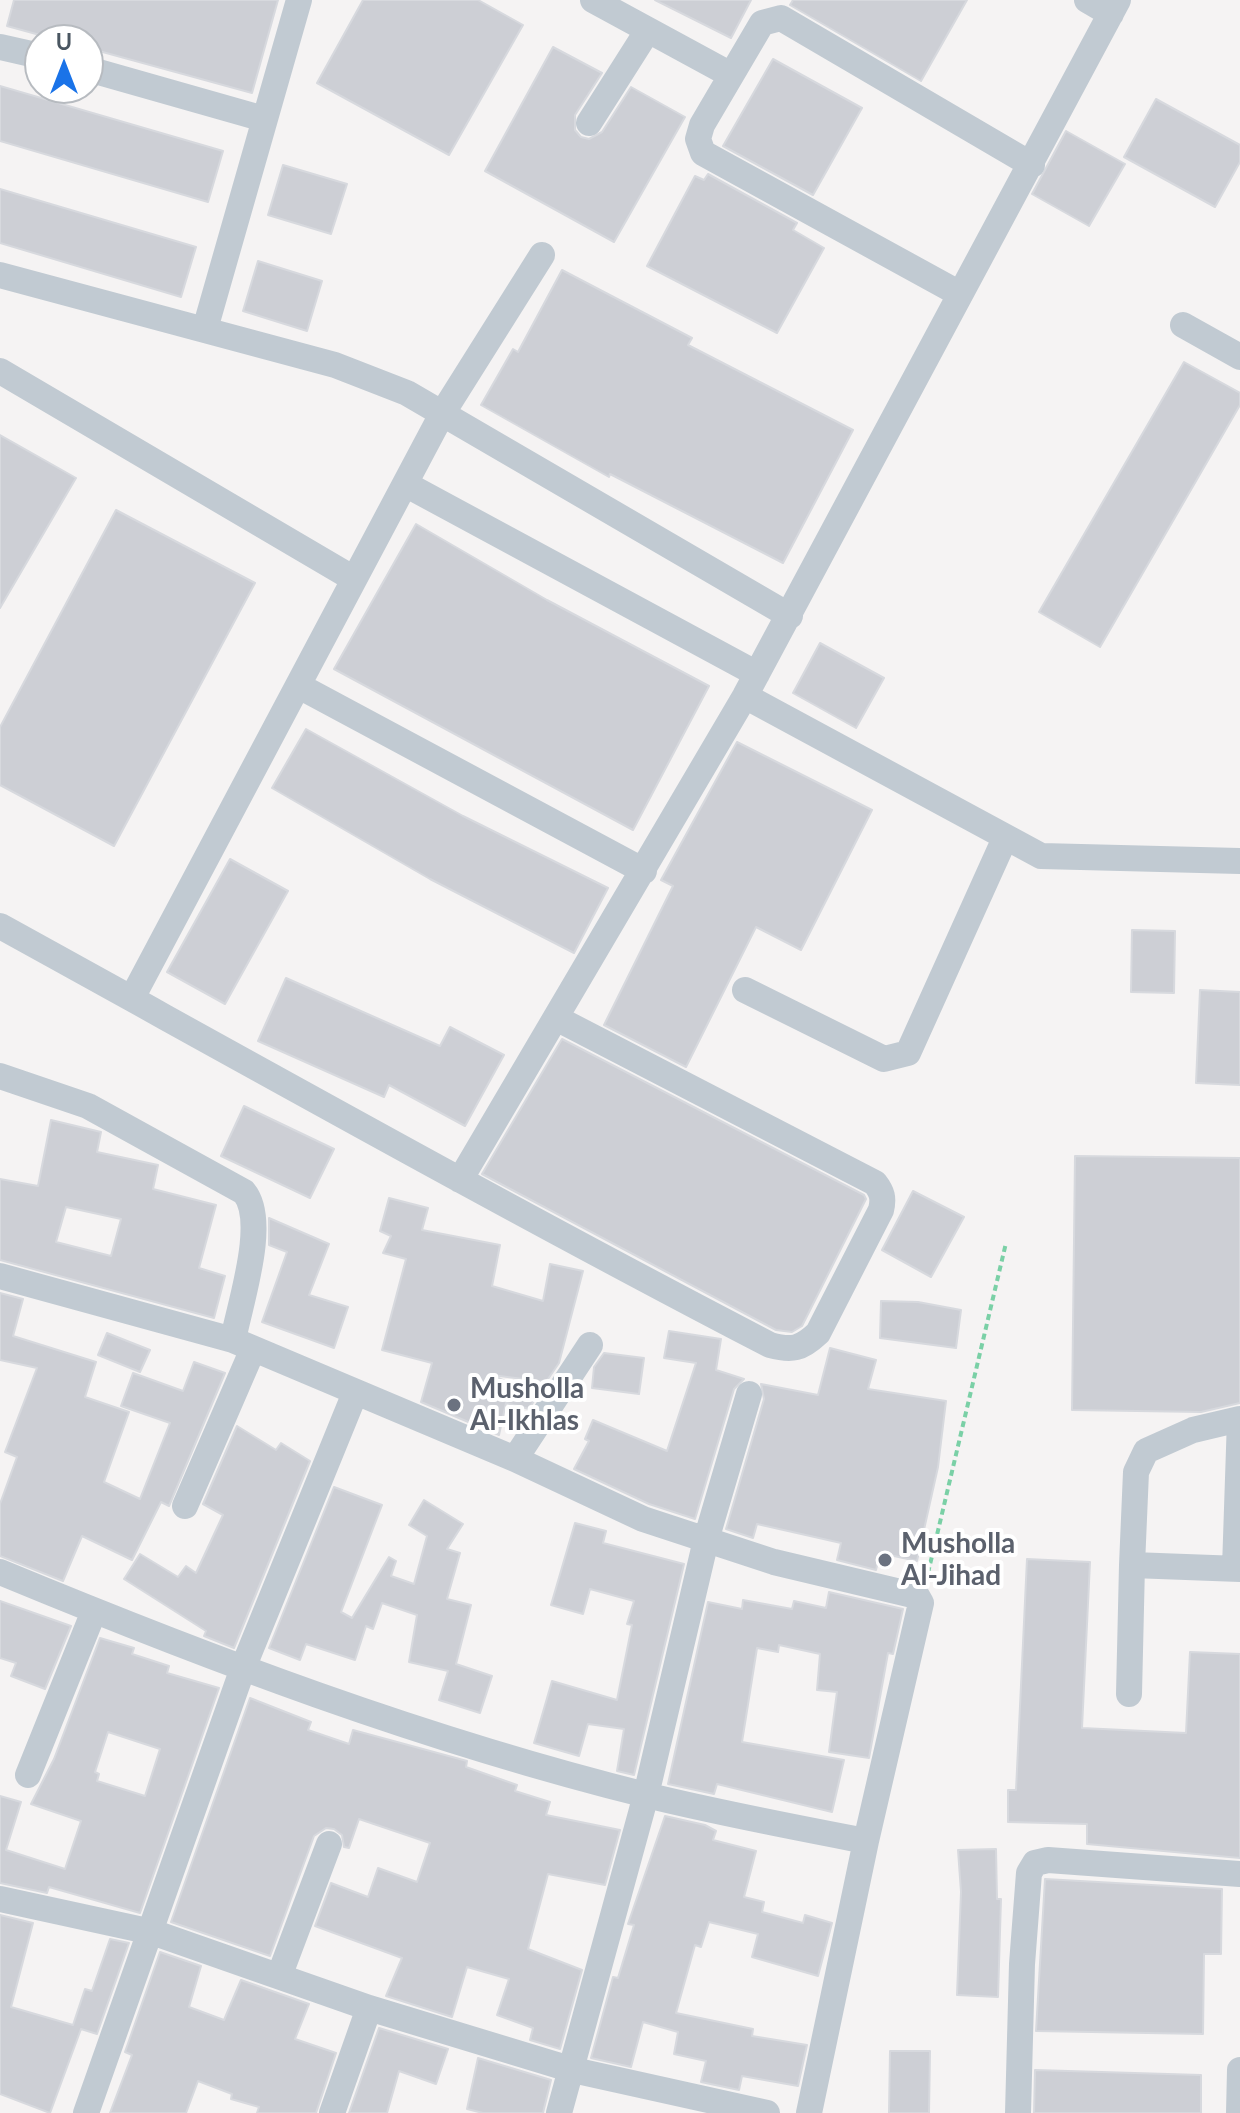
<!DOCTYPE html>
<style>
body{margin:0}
#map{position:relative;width:1240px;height:2113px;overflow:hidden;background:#f5f3f3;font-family:Lato,sans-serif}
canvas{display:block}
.north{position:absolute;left:24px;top:24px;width:80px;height:80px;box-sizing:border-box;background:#fff;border:2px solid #b7bbc0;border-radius:50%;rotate:0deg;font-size:22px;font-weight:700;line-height:32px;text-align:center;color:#4a5661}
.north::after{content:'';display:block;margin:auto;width:28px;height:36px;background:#1a73e8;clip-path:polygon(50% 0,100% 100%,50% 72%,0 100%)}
</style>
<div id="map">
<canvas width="1240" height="2113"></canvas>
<div class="north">U</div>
</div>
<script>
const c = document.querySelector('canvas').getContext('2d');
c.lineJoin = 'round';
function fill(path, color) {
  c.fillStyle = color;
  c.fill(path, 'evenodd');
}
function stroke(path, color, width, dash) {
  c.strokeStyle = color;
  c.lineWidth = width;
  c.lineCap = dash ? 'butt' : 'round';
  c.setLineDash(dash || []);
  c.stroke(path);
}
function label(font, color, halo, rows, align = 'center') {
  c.font = font + ' Lato,sans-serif';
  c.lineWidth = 8;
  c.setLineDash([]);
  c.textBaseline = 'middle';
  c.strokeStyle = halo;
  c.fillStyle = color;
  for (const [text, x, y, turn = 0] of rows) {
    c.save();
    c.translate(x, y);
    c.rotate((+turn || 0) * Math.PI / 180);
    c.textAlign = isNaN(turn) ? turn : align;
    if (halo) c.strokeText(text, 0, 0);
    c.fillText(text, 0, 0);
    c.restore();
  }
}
const building = new Path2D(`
 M14 0H278L252 93 88 48V40H58L7 26Z
 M363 0H478L523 25 449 155 317 83Z
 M655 0H751L731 38Z
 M793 0H967L921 81 790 5Z
 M553 47 602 73 575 115V130L581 137 589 139 602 132 631 87 685 117 614 242 485 171Z
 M773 59 862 108 813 195 723 146Z
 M0 86 223 151 208 202 0 141Z
 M1156 99 1240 145V162L1215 207 1124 157Z
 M1066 131 1125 164 1089 226 1032 194Z
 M283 165 347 184 331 234 268 215Z
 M708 174 797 223 793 230 824 248 777 333 647 266 695 176 704 180Z
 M0 189 196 247 181 297 0 243Z
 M258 261 322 281 307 331 243 311Z
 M562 270 692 338 688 345 853 430 783 563 610 474 609 477 481 405 513 349 518 352Z
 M1184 362 1240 393V405L1100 647 1039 612Z
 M0 435 76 478 0 608Z
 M116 510 255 583 114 846 0 785V727Z
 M416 524 547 600 709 686 633 830 334 669Z
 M820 643 884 678 856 728 793 693Z
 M306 729 463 816 608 888 574 953 430 879 272 788Z
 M737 742 872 810 801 950 756 927 686 1067 604 1025 673 886 661 880Z
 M230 859 288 891 225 1004 167 972Z
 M1132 930 1175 931 1174 993 1131 992Z
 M286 978 440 1046 450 1027 504 1055 465 1126 389 1085 384 1097 258 1041Z
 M1200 990 1240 992V1085L1196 1083Z
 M562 1039 864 1195 866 1199 802 1326 792 1332 776 1330 482 1174Z
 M244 1106 334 1149 310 1198 221 1156Z
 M51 1120 101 1132 97 1152 158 1165 153 1189 216 1205 199 1268 225 1276 214 1318 0 1260V1179L38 1186ZM66 1207 121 1219 111 1256 56 1242Z
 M1075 1156 1240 1158V1403L1201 1412 1072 1410Z
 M913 1191 964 1217 931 1277 882 1250Z
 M389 1198 428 1208 422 1230 500 1245 492 1286 543 1301 550 1264 583 1271 559 1363 546 1382 492 1375 537 1396 529 1409 506 1403 499 1435 421 1402 432 1363 382 1350 406 1259 383 1253 391 1236 380 1231Z
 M269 1218 329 1244 309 1295 348 1307 334 1348 262 1322 287 1252 269 1245Z
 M0 1293 23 1299 13 1336 96 1362 85 1397 129 1412 104 1482 140 1499 170 1423 121 1406 133 1373 183 1391 194 1362 225 1373 169 1506 161 1502 132 1560 82 1536 63 1581 0 1556V1504L17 1457 5 1452 37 1368 0 1360Z
 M881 1301 918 1302 961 1310 956 1348 880 1338Z
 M669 1331 721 1339 716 1370 744 1379 734 1389 695 1519 649 1504 574 1469 589 1441 585 1439 593 1420 667 1451 696 1363 664 1358Z
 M107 1333 150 1350 140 1372 98 1355Z
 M830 1348 876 1360 868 1389 946 1401 938 1467 917 1561 880 1553 876 1570 837 1560 841 1543 757 1524 753 1538 726 1529 764 1399 761 1384 818 1395Z
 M604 1353 644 1358 639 1394 592 1388 594 1367Z
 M237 1426 276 1450 281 1443 310 1461 234 1648 204 1636 206 1631 124 1579 140 1554 178 1577 186 1566 196 1573 223 1515 203 1504Z
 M334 1487 382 1505 341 1612 352 1618 389 1557 396 1561 391 1576 414 1584 427 1536 409 1525 424 1500 463 1524 447 1549 460 1553 447 1599 471 1605 456 1664 492 1676 480 1713 439 1700 448 1671 409 1662 417 1615 382 1603 373 1629 366 1626 355 1660 306 1644 300 1660 269 1648Z
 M575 1523 606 1531 603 1543 684 1564 634 1775 617 1771 624 1729 588 1724 579 1756 534 1743 552 1681 617 1700 632 1625 627 1624 634 1601 590 1589 583 1614 551 1605Z
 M1027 1559 1090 1562 1082 1728 1186 1733 1190 1652 1240 1654V1858L1087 1844V1824L1008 1822V1790H1016Z
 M829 1592 903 1609 893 1654 888 1653 869 1758 829 1752 837 1692 817 1690 820 1654 779 1645 778 1652 757 1648 742 1742 844 1760 832 1812 717 1784 714 1794 668 1784 708 1602 742 1609 743 1600 792 1609 794 1601 826 1608Z
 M0 1601 71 1626 45 1689 11 1676 16 1663 0 1658Z
 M100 1638 134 1648 132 1654 169 1666 167 1673 219 1688 140 1913 49 1887 47 1893 0 1883V1796L21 1802 6 1850 65 1869 81 1821 31 1804 54 1759ZM108 1732 160 1749 145 1796 97 1781 99 1774 95 1772Z
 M250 1698 311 1722 308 1730 349 1744 353 1730 467 1761 466 1767 517 1785 515 1791 550 1802 546 1815 620 1830 605 1885 548 1874 528 1949 582 1970 560 2049 530 2040 533 2028 497 2015 509 1979 467 1967 452 2017 386 1996 402 1958 315 1926 331 1883 368 1897 378 1868 417 1882 430 1843 359 1819 349 1848 344 1847 342 1835 334 1829 326 1828 314 1836 270 1956 171 1922Z
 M665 1816 705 1825 716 1831 713 1840 756 1851 744 1897 764 1902 762 1912 803 1923 805 1915 832 1923 818 1976 752 1957 758 1934 709 1922 701 1947 695 1945 676 2013 753 2029 752 2036 807 2045 798 2086 742 2076 739 2090 701 2082 706 2061 674 2054 678 2032 643 2022 631 2067 591 2058 613 1977 618 1978 634 1925 628 1924Z
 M996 1849 997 1899H1001L998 1997 957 1995 961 1892 958 1850Z
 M1045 1879 1222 1889 1221 1954H1204L1203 2034 1036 2031Z
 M0 1915 33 1923 11 2007 73 2025 85 1989 92 1991 110 1939 129 1943 97 2034 81 2029 50 2113 0 2094Z
 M160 1952 201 1966 189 2007 224 2020 241 1980 309 2004 295 2039 336 2053 316 2113H257L259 2107 231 2099 232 2094 198 2081 186 2113H110L132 2055 125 2052Z
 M379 2028 448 2049 436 2084 399 2071 387 2113H349Z
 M890 2051H930L929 2113H889Z
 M478 2058 551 2080 543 2113H483L467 2109Z
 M1035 2070 1201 2075V2113H1034Z`);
fill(building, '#cdcfd5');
stroke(building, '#d7d9de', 2);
stroke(new Path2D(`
 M928 1573 1006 1243`), '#7ad0a6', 4, [6, 4]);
stroke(new Path2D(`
 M593 0 731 75
 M1087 0 1111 14
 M0 47 40 56
 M88 69 264 119
 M589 123 648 30
 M0 275 335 365 407 393 790 616
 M960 294 703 153 698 139 702 125 762 23 781 18 1032 165
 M1183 325 1240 357
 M205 329 299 0
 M0 371 354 579
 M407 485 757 674
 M299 686 644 871
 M745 696 1041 856 1240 861
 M0 926C256 1067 510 1210 770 1345 792 1351 801 1349 818 1333L881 1210C884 1198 882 1192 875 1183L556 1018
 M745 990 884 1059 908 1053 1005 838
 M132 998 442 414 542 255
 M0 1076 88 1106 244 1192C268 1221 240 1303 233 1340
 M460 1180 745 696 1118 0
 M0 1276 233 1340 515 1459 643 1519 774 1562 917 1596 921 1603 866 1841 809 2113
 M1240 1419 1193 1430 1146 1451 1136 1472 1132 1565 1240 1569
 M515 1459 590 1345
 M185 1506 253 1349
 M1235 1568 1240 1419
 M0 1572C210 1659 425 1740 646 1795 719 1813 793 1827 866 1841
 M1129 1694 1132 1565
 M28 1775 94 1611
 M0 1899 152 1932 369 2008 573 2070 767 2113
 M280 1974 329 1844
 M86 2113 243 1668 355 1393
 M332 2113 369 2008
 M559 2113 646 1795 706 1540 749 1394
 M1018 2113 1022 1964 1029 1873 1035 1863 1048 1860 1240 1874
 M1239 2113 1240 2070`), '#c1cad2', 26);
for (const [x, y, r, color] of [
 [454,1405,8,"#6b7280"],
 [885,1560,8,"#6b7280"]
]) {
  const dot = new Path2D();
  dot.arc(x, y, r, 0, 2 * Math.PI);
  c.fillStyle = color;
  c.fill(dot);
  stroke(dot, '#fff', 3);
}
label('bold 28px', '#5b616d', '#fff', [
 ["Musholla",470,1389],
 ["Al-Ikhlas",470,1421],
 ["Musholla",901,1544],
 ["Al-Jihad",901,1576]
], 'left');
</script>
